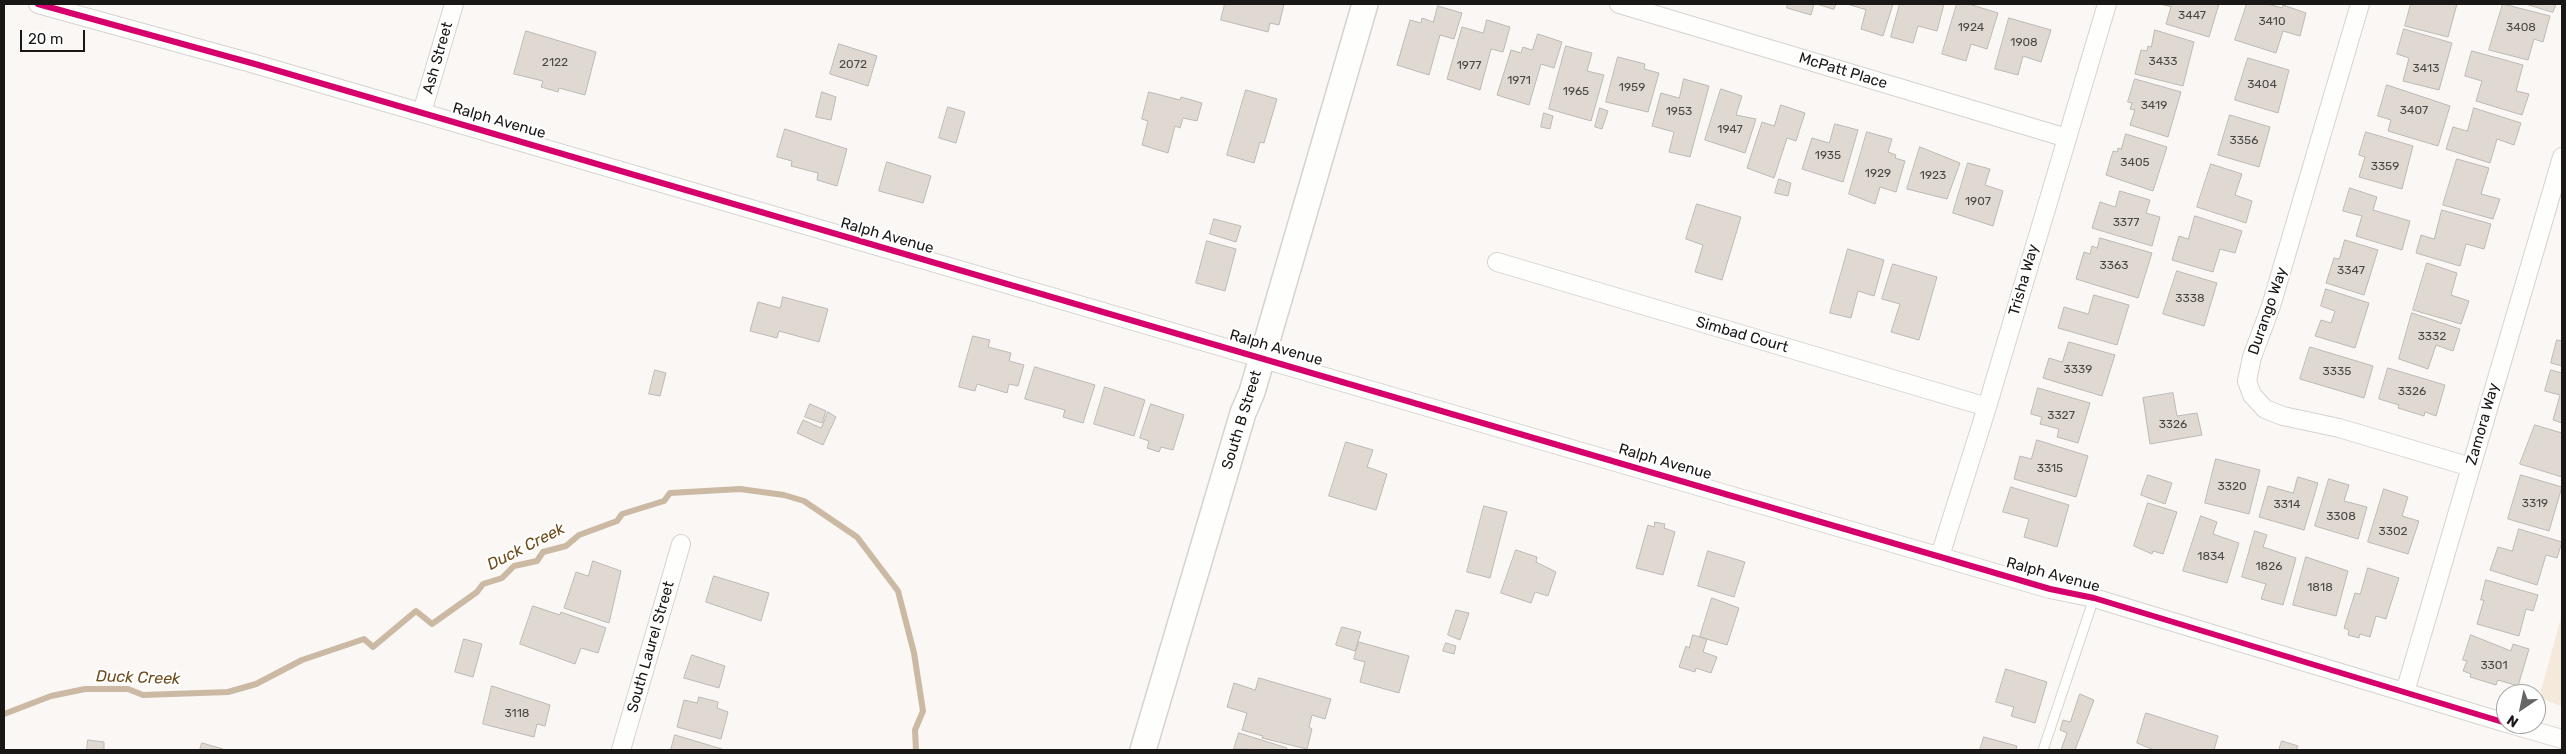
<!DOCTYPE html>
<style>
body{margin:0}
#map{position:relative;width:2566px;height:754px;overflow:hidden;background:#faf7f4;font-family:Rubik,sans-serif}
canvas{display:block}
.frame{position:absolute;inset:0;border:5px solid #1a1816;pointer-events:none}
.north{position:absolute;left:2496px;top:684px;width:50px;height:50px;box-sizing:border-box;background:#fff;border:1px solid #a3a3a2;border-radius:50%;rotate:214deg;font-size:14px;font-weight:700;line-height:20px;text-align:center;color:#1a1816}
.north::after{content:'';display:block;margin:auto;width:18px;height:22px;background:#686664;clip-path:polygon(50% 0,100% 100%,50% 72%,0 100%)}
.scale{position:absolute;left:20px;top:30px;width:65px;height:22px;box-sizing:border-box;border:2px solid #1a1816;border-top:0;padding-left:6px;font-size:15px;line-height:18px;white-space:nowrap;color:#1a1816;-webkit-text-stroke:4px #fff;paint-order:stroke}
</style>
<div id="map">
<canvas width="2566" height="754"></canvas>
<div class="frame"></div>
<div class="north">N</div>
<div class="scale">20 m</div>
</div>
<script>
const c = document.querySelector('canvas').getContext('2d');
c.lineJoin = 'round';
function fill(path, color) {
  c.fillStyle = color;
  c.fill(path, 'evenodd');
}
function stroke(path, color, width, dash) {
  c.strokeStyle = color;
  c.lineWidth = width;
  c.lineCap = dash ? 'butt' : 'round';
  c.setLineDash(dash || []);
  c.stroke(path);
}
function label(font, color, halo, rows, align = 'center') {
  c.font = font + ' Rubik,sans-serif';
  c.lineWidth = 4.5;
  c.setLineDash([]);
  c.textBaseline = 'middle';
  c.strokeStyle = halo;
  c.fillStyle = color;
  for (const [text, x, y, turn = 0] of rows) {
    c.save();
    c.translate(x, y);
    c.rotate((+turn || 0) * Math.PI / 180);
    c.textAlign = isNaN(turn) ? turn : align;
    if (halo) c.strokeText(text, 0, 0);
    c.fillText(text, 0, 0);
    c.restore();
  }
}
fill(new Path2D(`
 M2562 614V706L2539 698Z`), '#f4e9db');
stroke(new Path2D(`
 M4 714 51 696 85 689H128L143 695 228 692 256 684 302 660 364 639 373 647 416 611 432 624 477 592 483 584 502 578 514 566 537 561 543 552 566 546 579 535 617 521 622 514 664 501 670 493 740 489 784 495 804 501 857 537 898 591 914 653 923 711 915 730 916 750`), '#cbb9a4', 6);
const building = new Path2D(`
 M1225 4H1284L1279 25 1270 23 1268 32 1221 20Z
 M1788 4H1814L1811 15 1787 8Z
 M1817 4H1836L1834 9Z
 M1847 4H1893L1883 36 1861 29 1866 10Z
 M1900 4H1944L1937 31 1918 26 1913 43 1891 37Z
 M1957 4H1969L1998 13 1987 49 1971 44 1966 61 1942 54Z
 M2160 4H2219L2209 37 2166 24 2171 7Z
 M2247 4H2268L2282 8 2283 5 2306 13 2300 36 2283 31 2276 53 2235 40Z
 M2411 4H2457L2448 37 2405 26Z
 M2503 4 2550 16 2543 42 2534 39 2528 60 2489 50Z
 M2526 4H2556L2553 12Z
 M1438 6 1462 13 1454 39 1440 35 1429 75 1397 65 1410 20 1421 23 1422 18 1433 22Z
 M2009 18 2051 30 2041 62 2023 56 2018 75 1995 69Z
 M1487 20 1510 27 1503 52 1491 49 1480 90 1447 79 1462 27 1483 33Z
 M2404 29 2452 43 2439 90 2403 81 2409 58 2397 54Z
 M2155 30 2194 42 2183 86 2135 74 2141 50 2147 51 2148 46 2151 47Z
 M526 31 596 52 585 95 559 88 558 92 541 87 543 81 514 74Z
 M1538 34 1562 42 1554 68 1541 64 1529 105 1497 95 1511 50 1521 53 1523 47 1532 50Z
 M839 44 877 56 868 86 830 74Z
 M1566 46 1592 53 1587 71 1604 75 1591 121 1549 109Z
 M2472 51 2523 65 2516 91 2529 94 2522 115 2476 101 2482 81 2465 76Z
 M1618 57 1645 64 1644 69 1659 73 1648 112 1606 102Z
 M2248 58 2289 70 2278 113 2235 100Z
 M1684 79 1709 86 1690 157 1669 152 1674 132 1652 126 1661 93 1679 98Z
 M2135 79 2181 92 2168 137 2130 125 2135 110 2130 109 2132 103 2128 102Z
 M2387 85 2450 106 2438 146 2388 131 2391 120 2378 116Z
 M1721 89 1742 96 1736 115 1756 119 1745 153 1705 140Z
 M1246 90 1277 99 1264 143 1260 142 1254 163 1227 155Z
 M822 92 836 97 831 120 816 117Z
 M1149 92 1180 100 1181 97 1202 103 1197 121 1183 118 1180 128 1175 126 1168 153 1142 145 1148 121 1142 119Z
 M1781 105 1805 113 1796 141 1787 138 1774 178 1747 168 1762 122 1774 126Z
 M948 107 965 112 956 143 939 138Z
 M1600 108 1608 111 1602 129 1595 127Z
 M2474 108 2521 123 2514 145 2497 139 2490 163 2446 149 2453 127 2467 131Z
 M1544 113 1553 116 1550 129 1541 127Z
 M2230 115 2270 127 2259 167 2218 155Z
 M1835 124 1858 130 1843 182 1802 169 1812 138 1829 143Z
 M785 129 847 149 837 186 817 180 818 173 791 166 792 161 777 157Z
 M1867 132 1892 139 1888 152 1896 155 1895 158 1905 161 1896 192 1880 187 1875 204 1849 194Z
 M2366 132 2413 146 2402 189 2359 177 2365 157 2359 155Z
 M2126 134 2167 147 2153 191 2106 175 2113 151 2117 152 2118 148 2121 149Z
 M1920 147 1960 163 1947 199 1907 189Z
 M2457 159 2489 168 2481 194 2500 199 2493 219 2443 205Z
 M887 162 931 176 923 203 879 191Z
 M1968 163 1990 169 1985 185 2003 191 1993 226 1953 213Z
 M2211 164 2242 174 2235 195 2252 201 2246 223 2197 207Z
 M1779 179 1791 183 1788 196 1775 193Z
 M2350 188 2377 197 2373 210 2410 221 2402 250 2356 236 2362 216 2343 211Z
 M2120 191 2150 200 2146 213 2160 217 2152 246 2092 228 2100 202 2115 207Z
 M1697 204 1741 217 1722 280 1695 272 1703 245 1686 239Z
 M2442 210 2491 224 2484 249 2466 244 2460 266 2416 253 2421 235 2434 239Z
 M2195 216 2242 231 2235 253 2220 249 2213 272 2172 260 2179 236 2188 239Z
 M1214 219 1241 226 1236 242 1210 234Z
 M2100 238 2152 253 2138 298 2076 279 2084 252 2090 254 2092 246 2097 248Z
 M2345 240 2378 250 2364 295 2326 283 2334 258 2339 259Z
 M1207 241 1236 249 1225 291 1196 283Z
 M1848 249 1884 260 1874 296 1858 291 1851 318 1830 313Z
 M2427 263 2457 273 2451 295 2469 301 2461 324 2413 310Z
 M1893 264 1937 277 1919 340 1891 332 1900 304 1882 299Z
 M2177 271 2217 283 2204 326 2163 314Z
 M2326 289 2369 303 2355 348 2315 336 2321 320 2331 323 2335 311 2321 306Z
 M2094 295 2129 305 2117 345 2058 328 2064 307 2088 314Z
 M783 297 828 309 819 342 779 331 777 338 750 331 758 302 780 308Z
 M2412 313 2460 329 2453 351 2436 345 2428 369 2399 359Z
 M973 336 990 340 988 347 1011 353 1009 361 1024 365 1018 386 1009 384 1007 393 977 384 975 391 959 387Z
 M2557 340 2562 341V366L2551 363Z
 M2069 342 2115 355 2102 396 2043 378 2049 358 2062 362Z
 M2310 347 2373 366 2364 398 2300 379Z
 M1035 367 1095 385 1083 423 1063 417 1065 410 1025 399Z
 M2388 368 2445 385 2436 416 2425 412 2424 416 2398 408 2399 405 2379 399Z
 M655 370 666 373 660 396 649 394Z
 M2551 370 2562 373V423L2553 420 2560 395 2545 391Z
 M1105 387 1145 400 1134 436 1094 424Z
 M2038 388 2090 403 2078 443 2057 437 2059 429 2040 424 2042 417 2031 414Z
 M2173 393 2177 416 2197 413 2202 435 2150 444 2143 398Z
 M810 404 826 411 822 423 805 417Z
 M1151 404 1184 415 1173 450 1161 447 1159 452 1147 448 1149 441 1140 438Z
 M828 412 836 417 823 445 797 433 803 420 821 428Z
 M2535 425 2562 433V477L2520 464Z
 M2037 440 2088 456 2076 497 2014 479 2020 456 2031 459Z
 M1346 442 1373 450 1367 467 1387 474 1376 510 1329 496Z
 M2216 459 2260 470 2249 514 2205 503Z
 M2148 475 2172 483 2165 504 2141 495Z
 M2521 475 2562 487 2549 531 2508 519Z
 M2298 477 2318 483 2304 530 2259 517 2268 486 2293 493Z
 M2329 479 2349 485 2344 501 2367 507 2358 539 2315 526Z
 M2011 487 2069 505 2057 547 2024 537 2029 519 2003 512Z
 M2384 489 2408 497 2402 516 2419 521 2408 554 2368 542Z
 M2148 503 2177 512 2163 554 2153 551 2152 554 2134 546Z
 M1484 506 1507 512 1490 578 1467 572Z
 M2201 516 2217 522 2213 534 2239 543 2227 583 2183 571Z
 M1655 522 1665 524 1664 528 1675 532 1663 575 1636 568 1648 525 1654 527Z
 M2519 529 2562 542 2557 558 2546 555 2537 585 2490 570 2498 547 2512 551Z
 M2255 531 2267 535 2263 547 2296 558 2283 605 2261 599 2266 584 2242 577Z
 M1516 550 1537 557 1536 562 1556 572 1548 596 1535 592 1531 603 1501 593Z
 M1708 551 1745 562 1734 597 1698 586Z
 M2306 557 2348 571 2336 616 2293 605Z
 M593 561 621 571 609 623 564 608 576 572 588 576Z
 M2368 568 2399 578 2386 619 2376 616 2370 637 2360 634 2359 638 2348 635 2349 630 2344 628 2355 593 2360 594Z
 M714 576 769 593 761 621 706 602Z
 M2486 580 2538 595 2533 611 2526 609 2519 636 2477 624 2484 600H2481Z
 M1712 598 1739 608 1727 645 1700 637Z
 M533 606 560 615 561 612 606 628 598 653 581 648 575 664 520 644Z
 M1456 610 1469 613 1460 640 1448 635Z
 M1342 627 1361 632 1355 651 1336 645Z
 M1693 635 1707 639 1703 652 1717 657 1711 673 1696 668 1695 672 1679 667 1686 646 1689 648Z
 M2471 635 2511 651 2513 644 2529 649 2518 686 2498 680 2496 685 2470 677 2471 674 2463 671 2467 661 2463 660Z
 M464 639 482 644 473 677 455 672Z
 M1359 642 1409 656 1399 693 1360 682 1365 662 1354 659Z
 M1446 643 1456 646 1454 654 1443 651Z
 M692 655 725 666 719 688 684 678Z
 M2006 669 2047 682 2035 723 2011 716 2014 707 1996 702Z
 M1259 678 1331 699 1325 719 1312 715 1309 727 1312 729 1307 749 1262 738 1263 736 1242 730 1247 713 1227 707 1234 683 1255 690Z
 M492 686 550 705 545 726 537 724 534 737 483 724Z
 M2080 694 2094 700 2075 750H2061L2067 733 2060 730 2063 720 2070 722Z
 M699 697 718 702 717 708 728 712 721 739 677 727 684 700 697 703Z
 M2146 713 2218 736 2214 750H2154L2137 743Z
 M1239 733 1287 748 1286 750 1234 749Z
 M675 735 725 750H671Z
 M1984 737 2017 746 2016 750H1980Z
 M88 740 104 742V750H87Z
 M2282 741 2298 746 2296 750H2279Z
 M202 743 223 749 222 750H200Z`);
fill(building, '#e0d9d2');
stroke(building, '#bbb9b6', 1);
const lane = new Path2D(`
 M2043 750 2094 598`);
const street = new Path2D(`
 M38 4 255 64 2050 589 2094 598 2506 723
 M1619 4 2067 138
 M2360 4 2271 306 2252 357 2247 381 2252 395 2265 409 2283 416 2339 428 2471 467
 M422 112 454 4
 M1497 262 1987 407
 M1940 556 1987 407 2107 4
 M2405 692 2562 157
 M2510 724 2562 739
 M621 750 681 544`);
const secondary = new Path2D(`
 M1143 750 1243 413 1252 392 1365 4`);
stroke(lane, '#d5d3d0', 11);
stroke(street, '#d5d3d0', 20);
stroke(secondary, '#d5d3d0', 28);
stroke(lane, '#fefefd', 9);
stroke(street, '#fefefd', 18);
stroke(secondary, '#fefefd', 25);
stroke(new Path2D(`
 M38 4 255 64 2050 589 2094 598 2506 723`), '#d6006c', 6);
label('12px', '#4c4845', null, [
 ["3447",2192,16],
 ["3410",2272,22],
 ["1924",1971,28],
 ["3408",2521,28],
 ["1908",2024,43],
 ["3433",2163,62],
 ["2122",555,63],
 ["2072",853,65],
 ["1977",1469,66],
 ["3413",2426,69],
 ["1971",1519,81],
 ["3404",2262,85],
 ["1959",1632,88],
 ["1965",1576,92],
 ["3419",2154,106],
 ["3407",2414,111],
 ["1953",1679,112],
 ["1947",1730,130],
 ["3356",2244,141],
 ["1935",1828,156],
 ["3405",2135,163],
 ["3359",2385,167],
 ["1929",1878,174],
 ["1923",1933,176],
 ["1907",1978,202],
 ["3377",2126,223],
 ["3363",2114,266],
 ["3347",2351,271],
 ["3338",2190,299],
 ["3332",2432,337],
 ["3339",2078,370],
 ["3335",2337,372],
 ["3326",2412,392],
 ["3327",2061,416],
 ["3326",2173,425],
 ["3315",2050,469],
 ["3320",2232,487],
 ["3319",2535,504],
 ["3314",2287,505],
 ["3308",2341,517],
 ["3302",2393,532],
 ["1834",2211,557],
 ["1826",2269,567],
 ["1818",2320,588],
 ["3301",2494,666],
 ["3118",517,714]
]);
label('15px', '#1a1816', '#fff', [
 ["Ash Street",438,58,-74],
 ["McPatt Place",1843,71,17],
 ["Ralph Avenue",499,121,16],
 ["Ralph Avenue",887,236,16],
 ["Trisha Way",2024,280,-74],
 ["Durango Way",2268,311,-71],
 ["Simbad Court",1742,335,16],
 ["Ralph Avenue",1276,348,16],
 ["South B Street",1242,420,-73],
 ["Zamora Way",2483,424,-74],
 ["Ralph Avenue",1665,462,16],
 ["Ralph Avenue",2053,575,15],
 ["South Laurel Street",651,647,-74]
]);
label('italic 16px', '#6d4b19', '#fff', [
 ["Duck Creek",526,547,-27],
 ["Duck Creek",138,678,2]
]);
</script>
